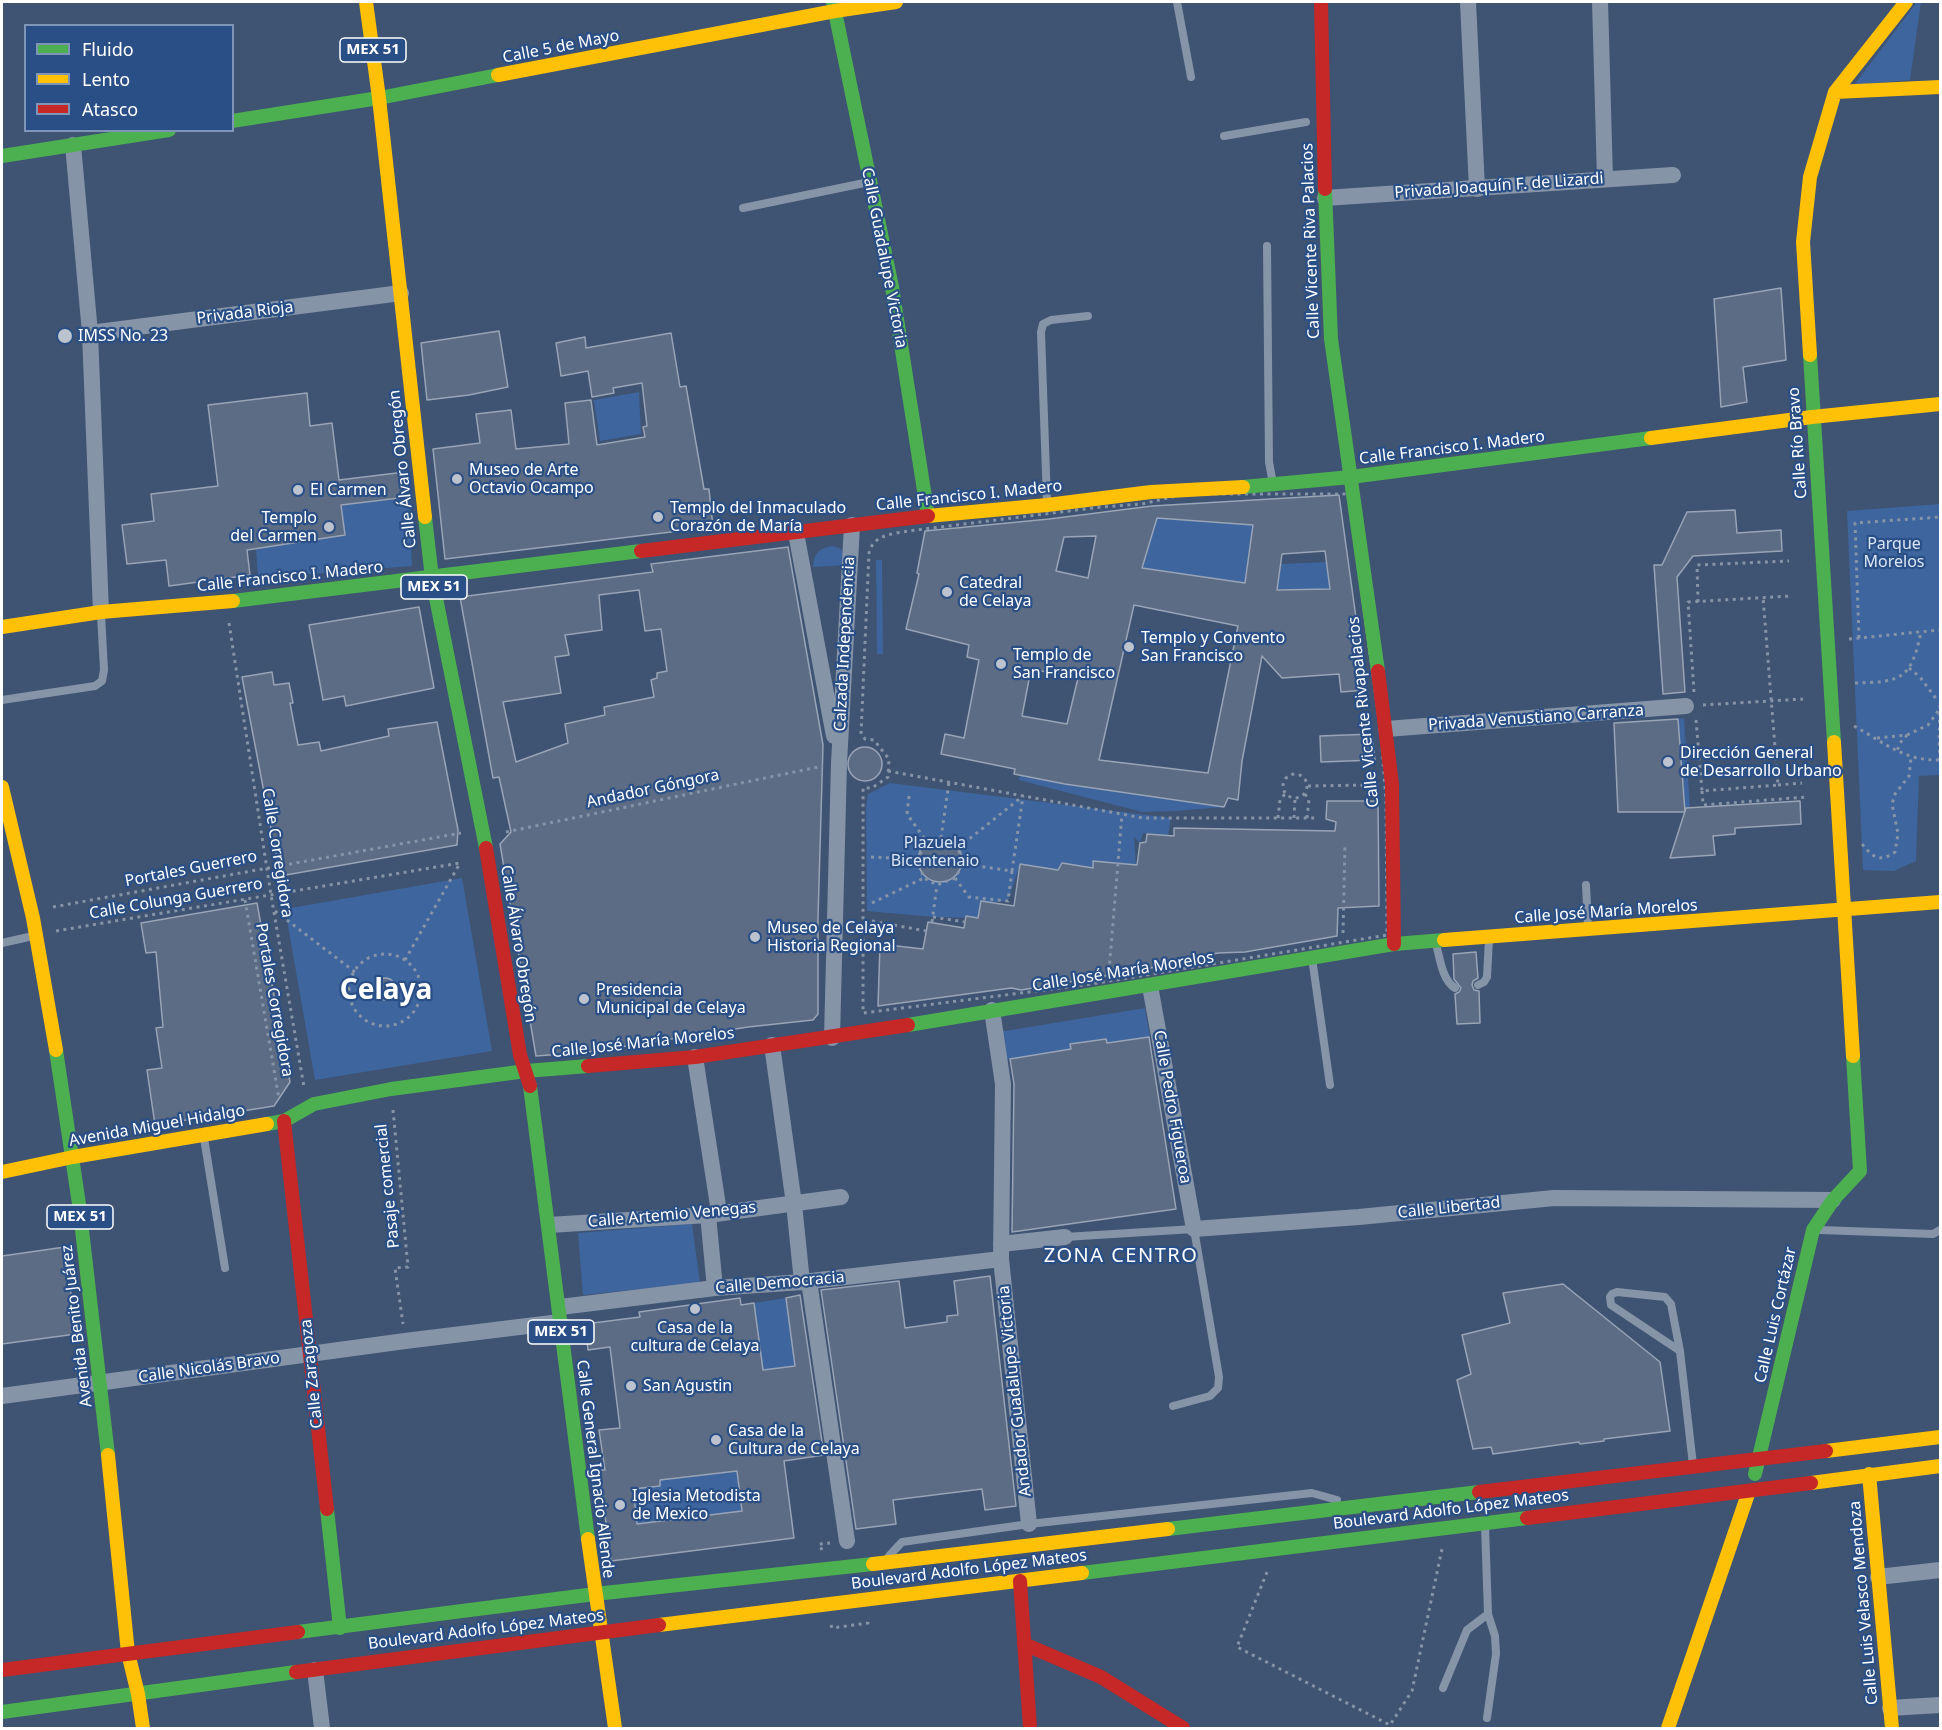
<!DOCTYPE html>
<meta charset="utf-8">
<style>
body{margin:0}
#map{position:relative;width:1942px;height:1730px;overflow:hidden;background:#3f5372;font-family:"Noto Sans",sans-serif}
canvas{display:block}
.frame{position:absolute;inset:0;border:3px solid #fff;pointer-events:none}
.legend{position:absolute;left:24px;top:24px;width:210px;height:108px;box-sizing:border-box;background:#2a4f87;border:2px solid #7f95b7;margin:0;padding:8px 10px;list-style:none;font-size:18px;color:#fff}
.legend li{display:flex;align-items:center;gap:12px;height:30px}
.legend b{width:30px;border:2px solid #7f95b7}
</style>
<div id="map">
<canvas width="1942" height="1730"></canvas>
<div class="frame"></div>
<ul class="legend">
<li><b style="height:8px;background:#4caf50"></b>Fluido</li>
<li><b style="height:8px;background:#ffc107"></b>Lento</li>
<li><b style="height:8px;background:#c62828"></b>Atasco</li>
</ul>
</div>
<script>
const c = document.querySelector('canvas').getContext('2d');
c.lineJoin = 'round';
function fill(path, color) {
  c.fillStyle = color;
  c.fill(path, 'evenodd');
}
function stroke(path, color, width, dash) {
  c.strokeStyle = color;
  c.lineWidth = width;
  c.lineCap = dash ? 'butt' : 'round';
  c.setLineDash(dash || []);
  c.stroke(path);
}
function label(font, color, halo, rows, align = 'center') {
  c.font = font + ' "Noto Sans",sans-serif';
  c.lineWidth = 4.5;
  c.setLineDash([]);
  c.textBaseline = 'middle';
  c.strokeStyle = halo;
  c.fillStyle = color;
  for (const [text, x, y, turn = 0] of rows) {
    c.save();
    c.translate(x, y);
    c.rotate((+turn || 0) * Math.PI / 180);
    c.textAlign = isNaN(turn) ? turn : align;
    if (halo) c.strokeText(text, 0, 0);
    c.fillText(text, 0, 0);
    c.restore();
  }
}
fill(new Path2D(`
 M1917 2H1921L1910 80 1854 85Z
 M639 392 641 434 600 441 594 400Z
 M410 498 412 566 258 578 256 549 344 535 341 505Z
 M1940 504V775L1919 776 1916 861 1894 871 1863 870 1847 511Z
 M1157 518 1253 525 1245 583 1142 568Z
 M833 546 841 549 847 565 813 567C814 553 819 548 833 546Z
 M876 560H882L883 654H877Z
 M1327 562 1330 589H1277L1281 564Z
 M1684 718 1690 808H1685L1678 719Z
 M1020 775 1065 784 1224 807 1175 811 1142 812 1019 780Z
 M890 783 1171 818 1168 835 1143 833 1140 843 1134 837 1136 865 1094 861 1093 870H1058L1020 864 1008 901 980 903 978 918 933 917 867 911 866 808 868 794Z
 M462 878 492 1051 315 1080 285 909Z
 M1145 1008 1150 1037 1107 1043 1106 1039 1071 1044V1049L1003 1060 999 1032Z
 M692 1224 700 1283 583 1295 578 1233Z
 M786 1298 795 1366 763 1370 754 1303Z
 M737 1471 742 1511 637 1524 633 1489 660 1486V1480Z`), '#3e659d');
const building = new Path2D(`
 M1781 288 1786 360 1743 367 1747 402 1721 407 1714 299Z
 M499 331 508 387 469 395 427 400 421 343Z
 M671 333 680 387 686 386 704 489H709L713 527 445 559 433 449 480 443 476 414 511 410 516 449 569 444 565 403 591 400 597 445 645 437 643 427 647 426 642 383 613 388 614 393 592 397 588 371 561 376 556 343 585 337 586 348Z
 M307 393 310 426 332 423 339 480 405 472 408 497 341 505 345 535 247 550 250 575 169 586 166 560 127 564 122 525 154 521 151 494 218 486 208 405Z
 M1339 495 1366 690 1341 692 1339 674 1282 678 1262 656 1242 761 1238 800 1228 798 1224 807 1065 784 1014 774 1015 769 941 754 945 734 964 738 979 660 967 657 969 645 906 629 919 574 917 573 925 531 1049 519 1152 506ZM1157 518 1253 525 1245 583 1142 568ZM1096 536 1088 578 1056 571 1064 537ZM1325 551 1330 589 1277 590 1282 554ZM1134 605 1238 626 1208 773 1099 760ZM1031 669 1078 678 1067 724 1022 716Z
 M1735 510 1737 533 1781 530 1782 551 1693 556 1677 577 1685 692 1663 694 1654 565H1662L1687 512Z
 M788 547 823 745 818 918V1014L813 1020 748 1027 588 1052 536 1056 500 844 511 832 499 777 493 778 460 597 653 572 651 564ZM639 590 645 631 661 629 667 671 657 673V678L651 680 654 697 604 707 605 715 565 724 568 743 516 762 503 702 561 693 555 657 569 655 565 635 602 630 599 595Z
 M419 607 434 688 346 706 344 696 323 700 309 625Z
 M272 672 274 685 289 683 293 703H290L298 745 319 742 321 751 389 736 388 729 437 722 458 830 457 845 280 876 242 677Z
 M1678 719 1685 812H1618L1614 723Z
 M1372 734 1375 760 1321 762 1320 736Z
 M848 764a17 17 0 1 1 34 0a17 17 0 1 1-34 0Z
 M1327 801H1378L1379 906 1338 908 1337 936 1245 952 1218 953 1146 969 1021 990 1011 988 878 1006 880 944 923 949 928 922 964 928 966 916 978 918 981 901 1014 906 1020 864 1058 870 1062 863 1093 868V861L1137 865 1140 843 1146 842 1147 834 1174 836V828L1335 831 1336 822 1326 819Z
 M1800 801 1801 824 1735 828V834L1713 836 1715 855 1670 858 1686 808Z
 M918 860a22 22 0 1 1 44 0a22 22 0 1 1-44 0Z
 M257 903 290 1082 274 1106 155 1125 147 1070 162 1068 156 1028 163 1027 156 952 146 953 141 923Z
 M1476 952 1478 978 1473 981 1472 985 1474 990 1479 991 1480 1023 1457 1024 1455 994 1459 992 1461 988 1454 979 1453 954Z
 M374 989a11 11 0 1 1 22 0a11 11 0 1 1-22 0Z
 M1149 1037 1176 1209 1012 1232 1014 1084 1010 1059 1071 1049 1070 1044 1106 1039 1107 1043Z
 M65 1247 76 1334 2 1344V1256Z
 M990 1276 1016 1506 985 1510 982 1489 893 1500 896 1524 856 1529 821 1290 899 1281 905 1328 947 1322V1316L958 1315 954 1281Z
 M1563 1284 1660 1362 1670 1431 1604 1439V1441L1580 1444 1579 1442 1493 1454 1491 1447 1473 1449 1457 1380 1471 1374 1462 1335 1510 1323 1503 1293Z
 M800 1295 824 1455 784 1461 794 1538 611 1561 599 1470H605L599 1430 620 1428 610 1347 588 1350 585 1324 640 1317 639 1312 740 1298 741 1305 754 1303 763 1370 795 1366 786 1298ZM737 1471 742 1511 637 1524 633 1489 660 1486V1480Z`);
fill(building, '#5c6c84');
stroke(building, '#99a4b6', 1.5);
stroke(new Path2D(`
 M1185 494H1348L1381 734 1386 801 1387 935 1092 984 863 1013V788H872L888 777 889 759 874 740 865 739 861 734 869 553C873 535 892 534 908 531L1101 507 1142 504Z
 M1698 602 1697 565 1789 561
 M229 623 271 895 304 1087
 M1859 638 1855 523 1940 517
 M1849 639 1940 630
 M1909 668 1920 677 1937 700H1940
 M1855 683C1901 682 1911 680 1921 632
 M1694 692 1688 602 1791 596
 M1703 705 1803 699
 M1940 705 1939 742 1940 760
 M1696 720 1702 791 1778 785 1763 597
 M1854 726C1885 743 1904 761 1940 760
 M1907 735 1928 725 1938 711
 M1877 738 1907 735 1900 743 1897 751
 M888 771 1143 818H1315
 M1283 786a12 12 0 1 1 24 0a12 12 0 1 1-24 0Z
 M1778 785 1802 783
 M1308 786 1370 785
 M1702 791 1703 805 1807 797
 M1305 794 1309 800 1307 818
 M909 796 907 814 927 842
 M1278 818 1280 800 1285 794
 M1294 818 1295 799
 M506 832 823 766
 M941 838 958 848 963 864 955 878 937 885 924 878 917 859 927 842Z
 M941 838 949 782
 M1862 844C1873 857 1879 863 1895 852L1898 834 1892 804 1895 794 1909 776 1911 758
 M958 848 1023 796
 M871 857 917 859
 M1012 871 1023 796
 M955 878 969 897 1008 901 1012 871 963 864
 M245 900 279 1099
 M872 903 924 878
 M53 907 461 833
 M275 911 355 972
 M933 917 965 922
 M872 921 926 931
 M932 922 937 885
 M56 931 460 863
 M1343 933 1345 843
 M349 990a36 36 0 1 1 72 0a36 36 0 1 1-72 0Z
 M405 960 460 863
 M1109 971 1122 814
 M393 1110 408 1267 395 1268 403 1324
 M822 1550 819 1544 830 1543
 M1267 1572 1237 1647 1390 1725 1412 1691 1442 1549
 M831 1625 832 1628 868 1623V1621`), '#8694a8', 3, [3, 4.5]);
stroke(new Path2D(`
 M1177 2 1191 77
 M1224 136 1306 122
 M743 208 869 182
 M1267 246 1269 462 1273 484
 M1047 502 1041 332 1043 324 1051 320 1088 316
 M2 700 95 686 102 681 104 670 101 614
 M1586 885 1588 927
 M2 943 33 936
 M1436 944C1440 958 1442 980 1455 988
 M1312 958 1330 1085
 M1478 985 1484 982 1487 977 1489 939
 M204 1138 225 1268
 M1820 1230 1933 1234 1940 1230
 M1065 1237 1194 1229 1219 1377 1218 1388 1210 1396 1173 1406
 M1680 1351 1671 1304 1665 1297 1617 1292 1612 1294 1610 1297 1611 1305 1680 1351 1693 1465
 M1485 1526 1488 1614 1495 1636 1496 1654 1487 1718
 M889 1556 902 1542 1029 1524 1312 1493 1337 1500
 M1443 1688 1467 1630 1488 1614`), '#8694a8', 8);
stroke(new Path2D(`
 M1468 2 1477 189
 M1600 2 1605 178
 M73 145 90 333 101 612
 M1325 198 1673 175
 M90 333 401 293
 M796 533 834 736
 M1386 729 1686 706
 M1150 986 1194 1229 1359 1217 1554 1198 1833 1200
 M992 1010 1003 1084 1001 1259 1029 1524
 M832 1038 839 763 852 525
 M772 1045 794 1204 802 1282
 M695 1057 719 1212
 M708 1215 715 1288
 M549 1225 708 1215 841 1197
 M1001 1244 1065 1237
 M809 1281 847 1541
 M560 1307 715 1288 802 1282 1001 1259
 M2 1396 405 1341 560 1322
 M1878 1577 1940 1570
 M315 1670 322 1728
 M1890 1708 1940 1705`), '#8694a8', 16);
stroke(new Path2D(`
 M833 2 892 287 928 516
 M232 121 379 98 498 75
 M2 156 169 130
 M1325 189 1331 339 1378 671
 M1810 355 1834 742
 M1243 487 1351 477 1651 438
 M425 517 432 578 486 848
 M233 601 641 551
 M908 1025 1394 944 1444 940
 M56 1050 79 1204 108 1455
 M530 1086 588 1539
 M267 1124 284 1121 314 1104 391 1089 526 1071 588 1066
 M1755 1474 1813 1230 1833 1200 1860 1171 1853 1056
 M327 1509 340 1628
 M1168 1529 1479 1492
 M1082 1573 1527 1518
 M298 1632 595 1594 873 1564
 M2 1712 296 1672`), '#4caf50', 14);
stroke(new Path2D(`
 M366 2 379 98 425 517
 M498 75 835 11 896 2
 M1835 92 1940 87
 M1810 355 1803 242 1810 177 1835 92 1906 2
 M1651 438 1812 417 1940 404
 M928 516 1047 505 1151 492 1243 487
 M2 627 101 612 233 601
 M1834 742 1853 1056
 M2 787 33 918 56 1050
 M1444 940 1940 902
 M2 1172 73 1157 267 1124
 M1826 1451 1940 1437
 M108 1455 128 1653 138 1694 143 1728
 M1869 1474 1892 1728
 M1811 1483 1940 1466
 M588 1539 615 1728
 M873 1564 1168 1529
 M659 1625 1082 1573
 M1668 1728 1749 1491`), '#ffc107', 14);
stroke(new Path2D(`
 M1321 2 1325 189
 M641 551 928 516
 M1378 671 1392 784 1394 944
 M486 848 520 1055 530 1086
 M588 1066 695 1057 908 1025
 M284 1121 327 1509
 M1479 1492 1826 1451
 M1527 1518 1811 1483
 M1020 1581 1030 1728
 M1024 1644 1101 1677 1183 1728
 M2 1670 298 1632
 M296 1672 659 1625`), '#c62828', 14);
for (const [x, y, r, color] of [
 [65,336,8,"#bcc3ce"],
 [457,479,6,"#bcc3ce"],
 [298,490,6,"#bcc3ce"],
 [658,517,6,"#bcc3ce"],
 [329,527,6,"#bcc3ce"],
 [947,592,6,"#bcc3ce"],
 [1129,647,6,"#bcc3ce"],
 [1001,664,6,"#bcc3ce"],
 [1668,762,6,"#bcc3ce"],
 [755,937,6,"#bcc3ce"],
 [584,999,6,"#bcc3ce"],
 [695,1309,6,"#bcc3ce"],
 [631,1386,6,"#bcc3ce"],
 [716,1440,6,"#bcc3ce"],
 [620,1505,6,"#bcc3ce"]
]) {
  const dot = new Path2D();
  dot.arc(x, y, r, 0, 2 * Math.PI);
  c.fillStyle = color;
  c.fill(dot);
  stroke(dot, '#2a4f87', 2);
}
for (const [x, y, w] of [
 [373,50,66],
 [434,587,66],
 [80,1217,66],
 [561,1332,66]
]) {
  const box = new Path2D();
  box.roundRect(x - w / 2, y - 12, w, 24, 4.5);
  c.fillStyle = '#2a4f87';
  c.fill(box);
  stroke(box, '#fff', 1.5);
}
label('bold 15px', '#fff', null, [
 ["MEX 51",373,50],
 ["MEX 51",434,587],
 ["MEX 51",80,1217],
 ["MEX 51",561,1332]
]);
label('16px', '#fff', '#2a4f87', [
 ["Calle 5 de Mayo",561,47,-11],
 ["Privada Joaquín F. de Lizardi",1499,186,-4],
 ["Calle Vicente Riva Palacios",1311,241,-92],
 ["Calle Guadalupe Victoria",884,258,79],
 ["Privada Rioja",245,313,-7],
 ["Calle Río Bravo",1798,443,-94],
 ["Calle Francisco I. Madero",1452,448,-7],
 ["Calle Álvaro Obregón",403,469,-96],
 ["Calle Francisco I. Madero",969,496,-6],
 ["Calle Francisco I. Madero",290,577,-6],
 ["Calzada Independencia",845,644,-87],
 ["Calle Vicente Rivapalacios",1364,712,-96],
 ["Privada Venustiano Carranza",1536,718,-4],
 ["Andador Góngora",653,789,-12],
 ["Calle Corregidora",277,853,81],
 ["Portales Guerrero",191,869,-11],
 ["Calle Colunga Guerrero",176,899,-10],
 ["Calle José María Morelos",1606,912,-4],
 ["Calle Álvaro Obregón",518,944,81],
 ["Calle José María Morelos",1123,972,-9],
 ["Portales Corregidora",274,1000,80],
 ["Calle José María Morelos",643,1043,-6],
 ["Calle Pedro Figueroa",1172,1107,80],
 ["Avenida Miguel Hidalgo",157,1126,-10],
 ["Pasaje comercial",388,1186,-96],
 ["Calle Libertad",1449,1208,-6],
 ["Calle Artemio Venegas",672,1215,-5],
 ["Calle Democracia",780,1283,-5],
 ["Calle Luis Cortázar",1776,1315,-77],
 ["Avenida Benito Juárez",77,1326,-97],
 ["Calle Nicolás Bravo",209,1368,-8],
 ["Calle Zaragoza",312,1374,-96],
 ["Andador Guadalupe Victoria",1015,1391,-96],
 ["Calle General Ignacio Allende",595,1469,83],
 ["Boulevard Adolfo López Mateos",1451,1510,-7],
 ["Boulevard Adolfo López Mateos",969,1570,-7],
 ["Calle Luis Velasco Mendoza",1864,1603,-95],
 ["Boulevard Adolfo López Mateos",486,1630,-7]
]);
label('16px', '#fff', '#2a4f87', [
 ["IMSS No. 23",78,336],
 ["Museo de Arte",469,470],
 ["Octavio Ocampo",469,488],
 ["El Carmen",310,490],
 ["Templo del Inmaculado",670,508],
 ["Corazón de María",670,526],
 ["Templo",317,518,"right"],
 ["del Carmen",317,536,"right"],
 ["Catedral",959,583],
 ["de Celaya",959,601],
 ["Templo y Convento",1141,638],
 ["San Francisco",1141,656],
 ["Templo de",1013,655],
 ["San Francisco",1013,673],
 ["Dirección General",1680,753],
 ["de Desarrollo Urbano",1680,771],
 ["Museo de Celaya",767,928],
 ["Historia Regional",767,946],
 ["Presidencia",596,990],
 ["Municipal de Celaya",596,1008],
 ["Casa de la",695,1328,"center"],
 ["cultura de Celaya",695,1346,"center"],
 ["San Agustin",643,1386],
 ["Casa de la",728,1431],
 ["Cultura de Celaya",728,1449],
 ["Iglesia Metodista",632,1496],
 ["de Mexico",632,1514]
], 'left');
label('16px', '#dae6f6', '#2a4f87', [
 ["Parque",1894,544],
 ["Morelos",1894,562],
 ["Plazuela",935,843],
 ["Bicentenaio",935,861]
]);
c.letterSpacing = '1.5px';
label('20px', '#fff', '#2a4f87', [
 ["ZONA CENTRO",1121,1256]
]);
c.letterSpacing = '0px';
label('bold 28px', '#fff', '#2a4f87', [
 ["Celaya",386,991]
]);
</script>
